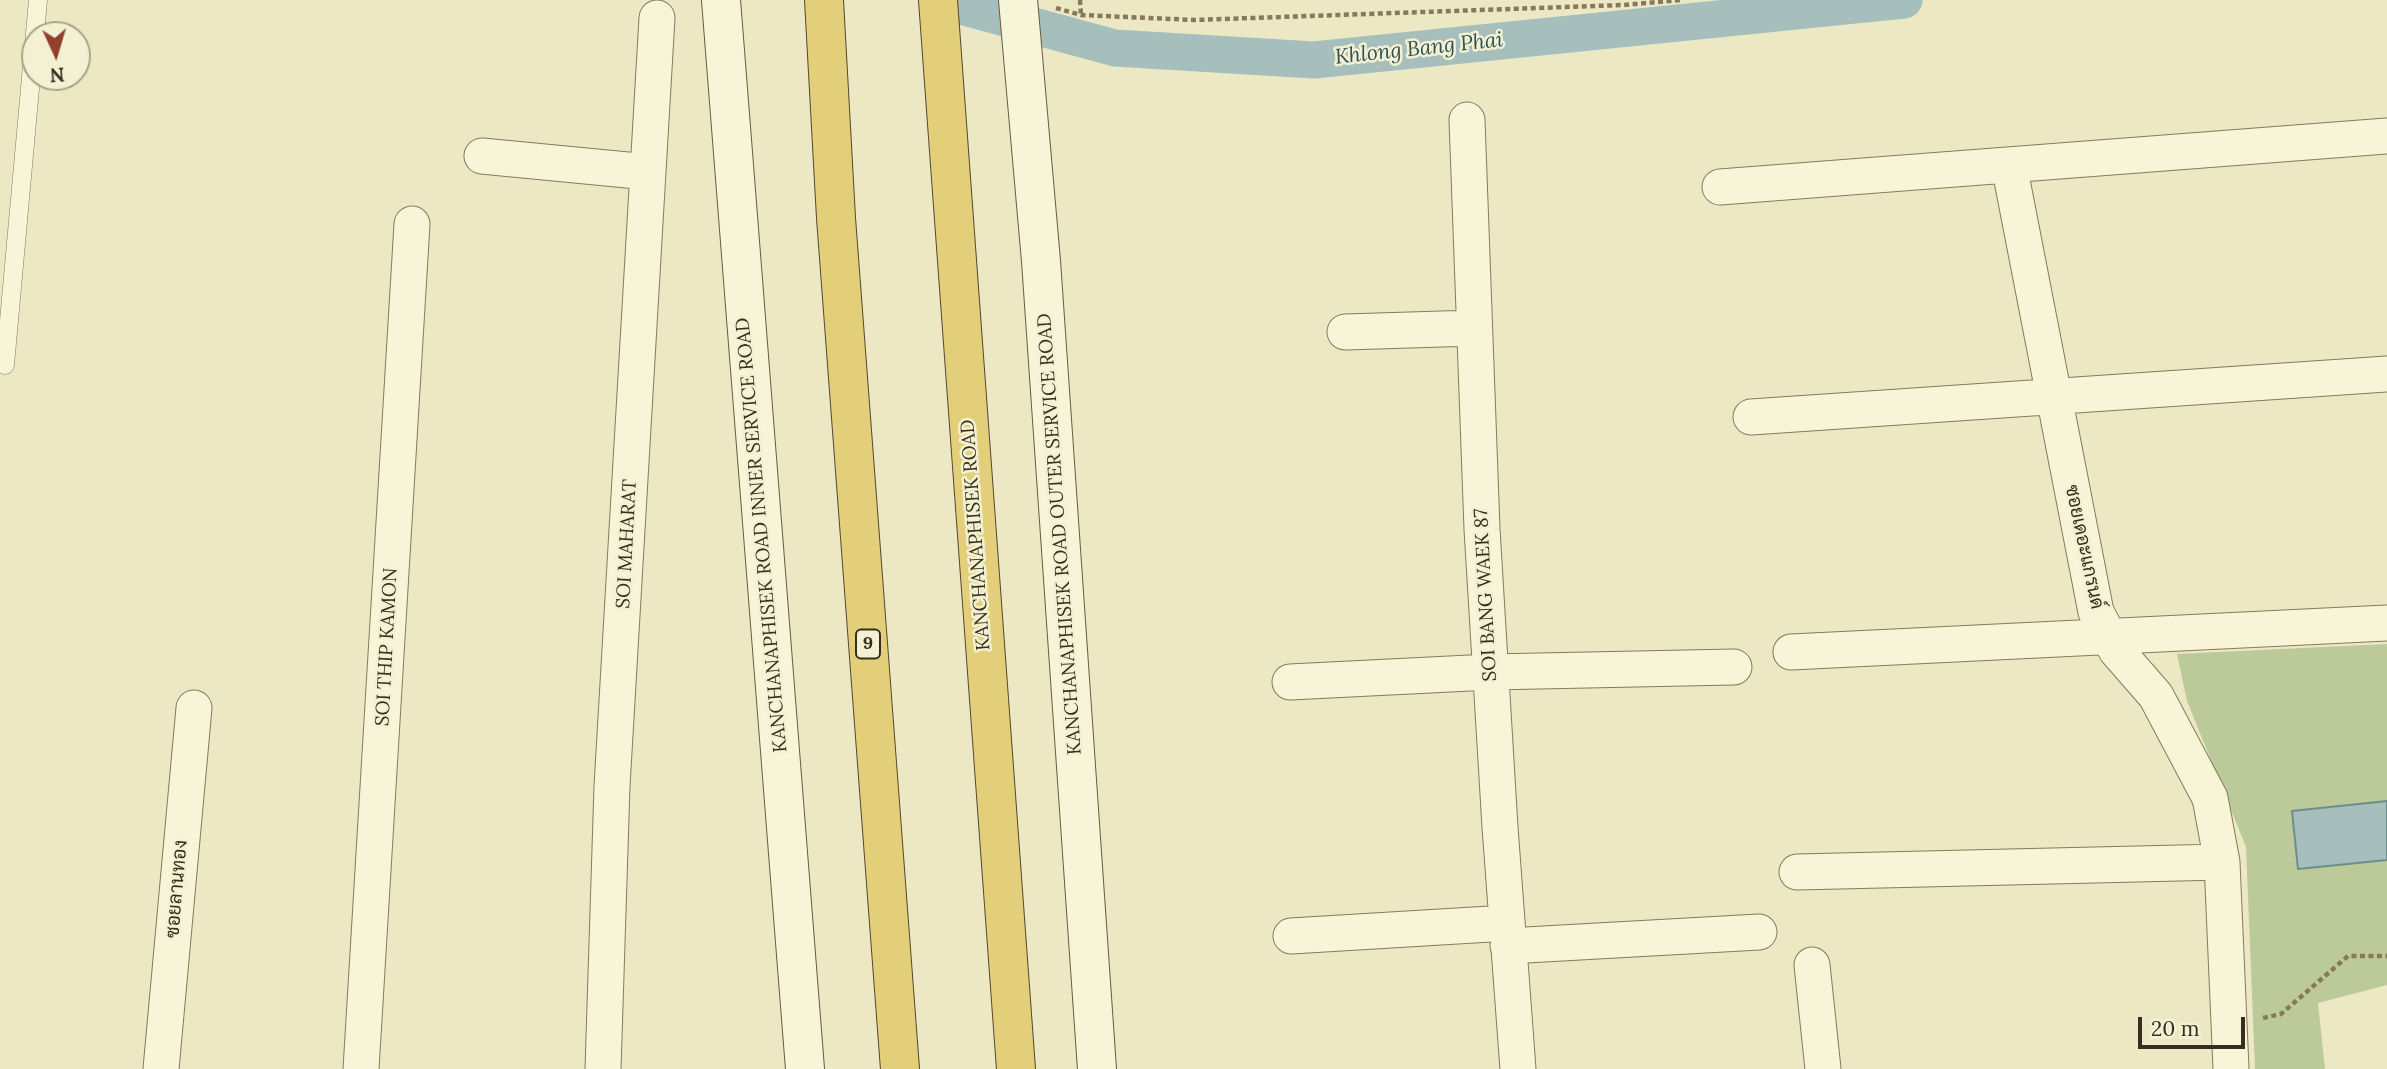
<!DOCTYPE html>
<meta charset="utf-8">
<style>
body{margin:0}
#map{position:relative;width:2387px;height:1069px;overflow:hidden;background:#ece8c4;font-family:Lora,serif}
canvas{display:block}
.north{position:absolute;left:21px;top:21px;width:70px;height:70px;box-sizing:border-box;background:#f4f1d3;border:2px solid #a8a38b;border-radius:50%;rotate:176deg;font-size:19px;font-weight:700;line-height:28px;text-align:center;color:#362f1f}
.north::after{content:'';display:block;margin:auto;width:24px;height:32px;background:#92402e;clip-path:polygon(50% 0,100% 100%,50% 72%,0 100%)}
.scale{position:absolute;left:2138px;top:1017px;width:107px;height:32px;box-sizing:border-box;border:4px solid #362f1f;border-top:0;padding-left:9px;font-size:21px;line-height:24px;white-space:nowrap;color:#362f1f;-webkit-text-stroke:5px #f4f1d3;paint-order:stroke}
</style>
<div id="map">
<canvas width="2387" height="1069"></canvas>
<div class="north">N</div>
<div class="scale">20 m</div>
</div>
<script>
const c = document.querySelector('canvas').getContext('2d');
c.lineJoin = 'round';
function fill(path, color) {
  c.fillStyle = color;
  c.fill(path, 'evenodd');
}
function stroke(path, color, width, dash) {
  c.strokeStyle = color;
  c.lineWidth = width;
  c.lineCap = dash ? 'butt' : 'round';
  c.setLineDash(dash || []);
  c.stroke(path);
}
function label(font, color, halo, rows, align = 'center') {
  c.font = font + ' Lora,Sarabun,serif';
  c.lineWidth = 5;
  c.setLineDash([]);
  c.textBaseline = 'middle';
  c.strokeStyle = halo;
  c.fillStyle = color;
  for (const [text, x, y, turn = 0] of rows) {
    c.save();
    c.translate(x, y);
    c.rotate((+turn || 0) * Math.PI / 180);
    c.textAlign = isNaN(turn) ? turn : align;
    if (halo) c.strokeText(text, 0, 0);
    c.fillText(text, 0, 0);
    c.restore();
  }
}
fill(new Path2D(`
 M2387 644V985L2318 1003 2325 1069H2255L2246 847 2187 701 2177 654Z`), '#bbca98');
const water = new Path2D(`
 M2387 801V860L2298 869 2292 811Z`);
fill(water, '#a6bfbd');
stroke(water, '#6d8d8b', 2);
stroke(new Path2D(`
 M938 0 1115 48 1314 60 1904 0`), '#a6bfbd', 37);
const service = new Path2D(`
 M5 365 38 0`);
const minor = new Path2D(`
 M1467 120 1482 529 1500 827 1518 1069
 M482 156 648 172
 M2009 165 2096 612 2116 650 2156 696 2210 798 2222 862 2231 1069
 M1720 187 2387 136
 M1345 332 1474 328
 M1751 417 2387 374
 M1791 652 2387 623
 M1290 682 1490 672 1734 667
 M1797 872 2222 862
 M1291 936 1507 923
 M1508 946 1759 932
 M1812 965 1823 1069
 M161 1069 194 708
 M361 1069 412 224
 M603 1069 612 786 657 18`);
const secondary = new Path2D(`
 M721 0 805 1069
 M1018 0 1041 261 1097 1069`);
const trunk = new Path2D(`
 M824 0 836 218 900 1069
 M938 0 1016 1069`);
stroke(service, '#867a5b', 19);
stroke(minor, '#867a5b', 37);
stroke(secondary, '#685b3e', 40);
stroke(trunk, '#54472f', 40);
stroke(new Path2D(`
 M1080 0 1081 15
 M1056 8 1081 15 1195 20 1623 5 1680 0
 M2263 1018 2281 1014 2348 956H2387`), '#867a5b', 4.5, [5, 3.5]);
stroke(service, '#f7f4d7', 18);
stroke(minor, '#f7f4d7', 35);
stroke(secondary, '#f7f4d7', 38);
stroke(trunk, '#e3ce7a', 38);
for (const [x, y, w] of [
 [868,644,24]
]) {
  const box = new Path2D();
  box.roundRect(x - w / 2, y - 14.5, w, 29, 5);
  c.fillStyle = '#f4f1d3';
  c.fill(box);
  stroke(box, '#362f1f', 2);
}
label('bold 18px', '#362f1f', null, [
 ["9",868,644]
]);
label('19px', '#362f1f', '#f4f1d3', [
 ["KANCHANAPHISEK ROAD OUTER SERVICE ROAD",1060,534,-94],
 ["KANCHANAPHISEK ROAD INNER SERVICE ROAD",762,535,-95],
 ["KANCHANAPHISEK ROAD",976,535,-94],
 ["SOI MAHARAT",627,544,-87],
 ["ซอยเดอะแกรนด์",2084,547,78],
 ["SOI BANG WAEK 87",1486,595,-93],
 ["SOI THIP KAMON",387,647,-87],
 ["ซอยลานทอง",177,889,-85]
]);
label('italic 21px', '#2f5156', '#f4f1d3', [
 ["Khlong Bang Phai",1419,49,-6]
]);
</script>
